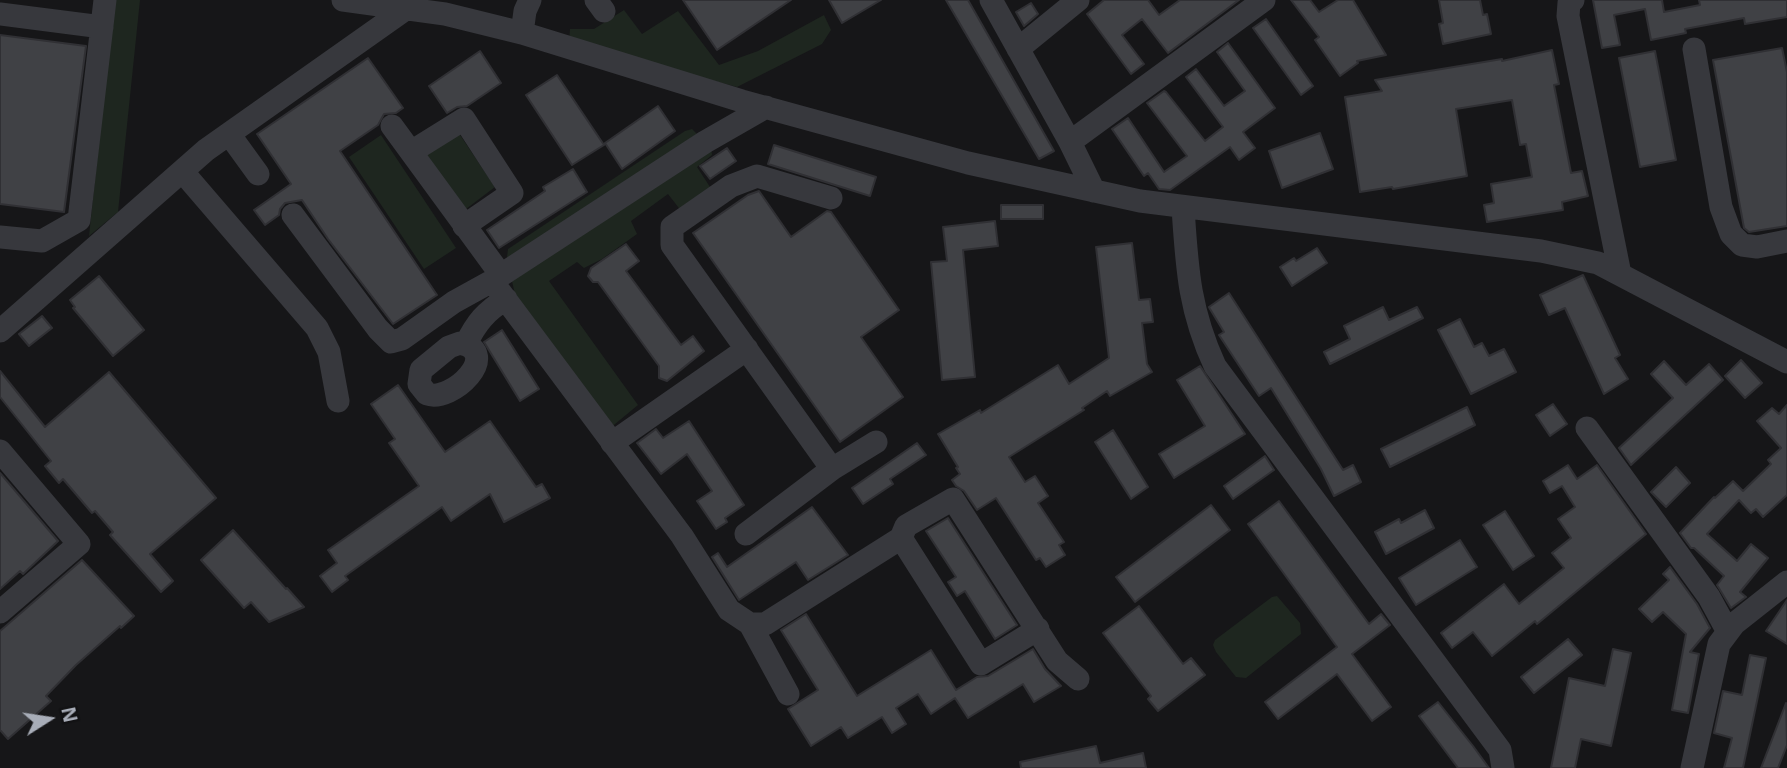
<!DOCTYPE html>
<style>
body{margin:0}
#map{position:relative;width:1787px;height:768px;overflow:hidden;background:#161618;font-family:"Noto Sans",sans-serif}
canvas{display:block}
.north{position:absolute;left:14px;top:684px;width:70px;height:70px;-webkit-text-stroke:5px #111113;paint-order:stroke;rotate:78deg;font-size:19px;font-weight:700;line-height:28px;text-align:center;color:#a8adb8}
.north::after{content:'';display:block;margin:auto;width:24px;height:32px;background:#a8adb8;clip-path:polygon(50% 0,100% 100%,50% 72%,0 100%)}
</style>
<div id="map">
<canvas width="1787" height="768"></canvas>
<div class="north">N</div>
</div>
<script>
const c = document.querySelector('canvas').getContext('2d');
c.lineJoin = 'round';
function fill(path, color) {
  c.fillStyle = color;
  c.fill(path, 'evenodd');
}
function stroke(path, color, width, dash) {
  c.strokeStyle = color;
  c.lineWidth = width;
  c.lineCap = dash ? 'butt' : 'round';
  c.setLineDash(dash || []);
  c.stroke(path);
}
fill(new Path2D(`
 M114 0H140L118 212 89 236Z
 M624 10 642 34 678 11 719 65 758 51 824 15 831 30 822 44 737 87 569 43 570 29H594Z
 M692 129 697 134 509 261 507 257 508 249 685 131Z
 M458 132 495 187 466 209 424 156Z
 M381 135 456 248 424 269 349 157Z
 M711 147 712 155 697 167 712 190 682 212 668 194 631 221 637 234 602 259 584 268 577 262 549 281 638 405 609 429 516 299 512 281Z
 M1277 596 1300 623 1301 634 1246 678 1236 677 1216 652 1213 645 1215 640 1272 597Z`), '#1e261f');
const building = new Path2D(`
 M683 0H791L717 50Z
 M829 0H881L842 23Z
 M946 0H968L1054 151 1039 159Z
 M1104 0H1148L1159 15 1180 0H1239L1168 53 1142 19 1122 35 1144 64 1131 74 1087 14Z
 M1291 0H1310L1319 12 1338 0H1353L1386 55 1357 61 1358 63 1340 76 1315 40 1319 37Z
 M1439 0H1480L1483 15 1487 14 1491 34 1443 44 1439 24 1443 23Z
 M1593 0H1662L1664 12 1700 5 1699 0H1787V17L1745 24 1744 18 1685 29 1686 33 1651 40 1645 9 1614 15 1620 45 1602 48Z
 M1031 3 1038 14 1024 26 1016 12Z
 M1266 19 1313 86 1301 95 1253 28Z
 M0 35 86 46 64 212 0 204Z
 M1228 43 1275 108 1243 132 1255 148 1239 160 1230 147 1170 190 1159 189 1148 173 1144 176 1112 129 1128 118 1164 172 1187 156 1147 103 1164 91 1166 92 1205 141 1223 127 1186 77 1196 69 1224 106 1245 91 1217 52Z
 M1782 48 1787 72V226L1749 232 1744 228 1713 60Z
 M1552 50 1559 84 1554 85 1571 173 1582 171 1588 196 1562 202 1563 210 1487 222 1484 205 1494 203 1491 184 1532 177 1526 144 1520 145 1512 100 1456 109 1467 176 1393 189 1392 187 1360 192 1345 97 1382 91 1375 80 1502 59V61Z
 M480 51 501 83 467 106 457 107 447 113 429 86Z
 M1655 51 1676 160 1640 167 1619 58Z
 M368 58 403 108 396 113 384 114 378 125 340 151 437 295 393 324 328 239 302 200 285 203 280 209 279 215 265 225 254 210 291 184 257 134Z
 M557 75 604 145 572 165 526 95Z
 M658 106 675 131 622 169 605 143Z
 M1320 133 1333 169 1282 188 1269 151Z
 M774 145 876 177 870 196 768 164Z
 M727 148 736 161 710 179 700 166Z
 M573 169 587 192 499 248 487 230 545 191 543 187Z
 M759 191 791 237 827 211 831 212 899 310 861 337 903 397 840 442 693 233 748 195Z
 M1001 205H1043V219H1001Z
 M995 221 998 246 963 250 975 377 942 380 931 262 947 261 943 227Z
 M1132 243 1139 300 1150 299 1153 322 1142 323 1147 364 1152 372 1110 396 1107 391 1082 408 1084 410 1009 457 1025 482 1035 476 1048 496 1038 503 1064 542 1059 545 1065 555 1046 567 1040 558 1036 560 996 498 977 510 964 491 956 486 952 480 960 474 956 468 958 467 938 434 980 410 981 413 1058 365 1069 384 1109 358 1096 247Z
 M626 244 639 261 626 271 681 345 693 336 704 351 667 381 659 378V366L598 282H593L588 276 591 268Z
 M1317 248 1327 263 1292 286 1280 267 1294 258 1296 261Z
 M1583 275 1620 355 1615 358 1628 379 1604 394 1565 308 1549 315 1540 295Z
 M99 276 144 330 113 356 73 308 75 307 70 300Z
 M1229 293 1343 470 1353 465 1361 482 1334 496 1321 469 1271 388 1259 396 1219 335 1224 332 1210 309 1209 307Z
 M1383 307 1389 320 1417 307 1423 318 1330 364 1324 352 1350 339 1344 326Z
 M42 316 52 328 29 346 19 334Z
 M1460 319 1474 347 1482 343 1489 356 1504 349 1516 372 1471 394 1438 330Z
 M502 330 539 389 520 401 484 342Z
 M1741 360 1762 383 1745 398 1725 376Z
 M1664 361 1686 385 1709 364 1723 380 1631 465 1619 448 1673 398 1651 374Z
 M1200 366 1245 434 1174 478 1159 454 1205 426 1177 380Z
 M0 371 45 427 109 372 216 498 150 554 173 581 161 592 110 535 113 532 95 511 92 513 63 479 59 483 45 466 51 461 0 397Z
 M398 385 445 452 490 421 536 487 542 484 550 498 504 522 490 494 451 521 442 507 345 576 348 580 332 592 320 576 337 563 328 550 419 486 389 443 395 439 371 404Z
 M1553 404 1567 424 1550 436 1536 415Z
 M1787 405V495L1763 517 1756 509 1751 513 1739 500 1707 534 1737 561 1751 544 1768 558 1740 592 1746 597 1731 608 1717 585 1724 576 1694 548H1691L1680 533 1714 497 1715 498 1733 481 1743 491 1771 464 1768 460 1781 448 1757 421 1772 408 1779 414Z
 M1467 407 1475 425 1390 467 1381 449Z
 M689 421 744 505 725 518 727 522 716 529 697 501 712 491 687 454 661 474 637 443 656 429 663 438Z
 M1113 430 1148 487 1131 499 1095 442Z
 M917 443 926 455 890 479 893 484 863 504 852 488Z
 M1265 456 1274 470 1233 499 1224 486Z
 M1568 465 1577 479 1597 465 1646 534 1537 624 1535 621 1492 656 1473 632 1452 648 1441 633 1504 584 1519 604 1564 568 1552 553 1571 538 1558 519 1575 507 1562 486 1550 493 1543 481Z
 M1676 467 1690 483 1666 507 1651 492Z
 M0 473 58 541 23 574 20 571 0 589Z
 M1279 501 1369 624 1381 614 1390 625 1352 654 1391 707 1372 721 1337 674 1278 719 1265 702 1337 647 1248 524Z
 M1211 505 1230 530 1135 602 1116 577Z
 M812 507 848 555 808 580 796 562 739 600 712 557 718 553 727 567Z
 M1425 510 1434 528 1386 554 1375 532 1399 519 1401 523Z
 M1505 511 1534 556 1513 570 1483 525Z
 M948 518 1017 625 995 639 965 591 957 596 948 582 956 577 926 531Z
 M233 530 286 589 287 588 304 607 269 622 251 602 244 608 201 560Z
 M1460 540 1477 567 1416 605 1399 578Z
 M82 560 134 616 121 628 120 626 76 665 46 696 51 701 8 739 0 730V631Z
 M1670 567 1697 604 1710 628 1690 652 1699 654 1688 713 1672 710 1686 634 1663 612 1652 622 1639 609 1669 580 1663 574Z
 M1787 600V644L1766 631Z
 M1139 606 1183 664 1191 658 1205 675 1158 711 1148 699 1151 696 1103 633Z
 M806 614 857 696 931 650 956 690 977 677 988 676 1033 649 1045 669 1061 686 1034 702 1023 684 968 718 955 698 931 714 918 694 896 708 906 724 892 733 882 717 848 738 841 727 811 746 788 709 818 690 781 630Z
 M1568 639 1582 655 1534 693 1521 677Z
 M1613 649 1631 653 1611 746 1581 739 1575 768H1551L1569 678 1605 686Z
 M1750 655 1766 658 1743 768H1724L1732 738 1714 733 1723 691 1742 695Z
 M1438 702 1473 746 1489 768H1458L1419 716Z
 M1786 703 1787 745 1778 768H1761Z
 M1096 746 1100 763 1143 753 1146 768H1021L1020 762Z`);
fill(building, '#404145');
stroke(building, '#303034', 2);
stroke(new Path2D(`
 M343 0 445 14 522 33 742 101 968 163 1140 201 1541 251 1598 263 1787 362
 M596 0 604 11
 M991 0 1070 142 1094 191
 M1573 0 1569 3 1568 16 1620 274
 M0 14 102 27
 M522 33 525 11 530 0
 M1018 49 1078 0
 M1694 49 1721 207 1731 234 1742 245 1757 247 1787 241
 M766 107 705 142 492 281 682 536 729 610 750 624H765L901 538 981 664 1038 629
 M392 126 501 275
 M229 134 258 174
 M1070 142 1264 0
 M411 152 464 119 512 193 464 226
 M182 171 317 328 329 352 338 401
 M831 198 757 176 731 186 672 227V245L832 469 876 442
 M1183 208C1187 268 1189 310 1215 366L1500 750 1503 768
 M293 215 378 329 391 342 402 339 454 302 492 281
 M0 237 42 241 79 220 105 0
 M0 331 206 150 407 8
 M460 343C503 353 452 403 427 394L419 384 421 370 449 347Z
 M466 344C476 323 486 311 506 299
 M1587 428 1709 597 1728 632
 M612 443 747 349
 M0 451 79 544 0 612
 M746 534 832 469
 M901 538 906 526 953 499 1057 661 1078 679
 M750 624 788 694
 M1692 768 1719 644 1734 624 1787 582`), '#37383d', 23);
</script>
